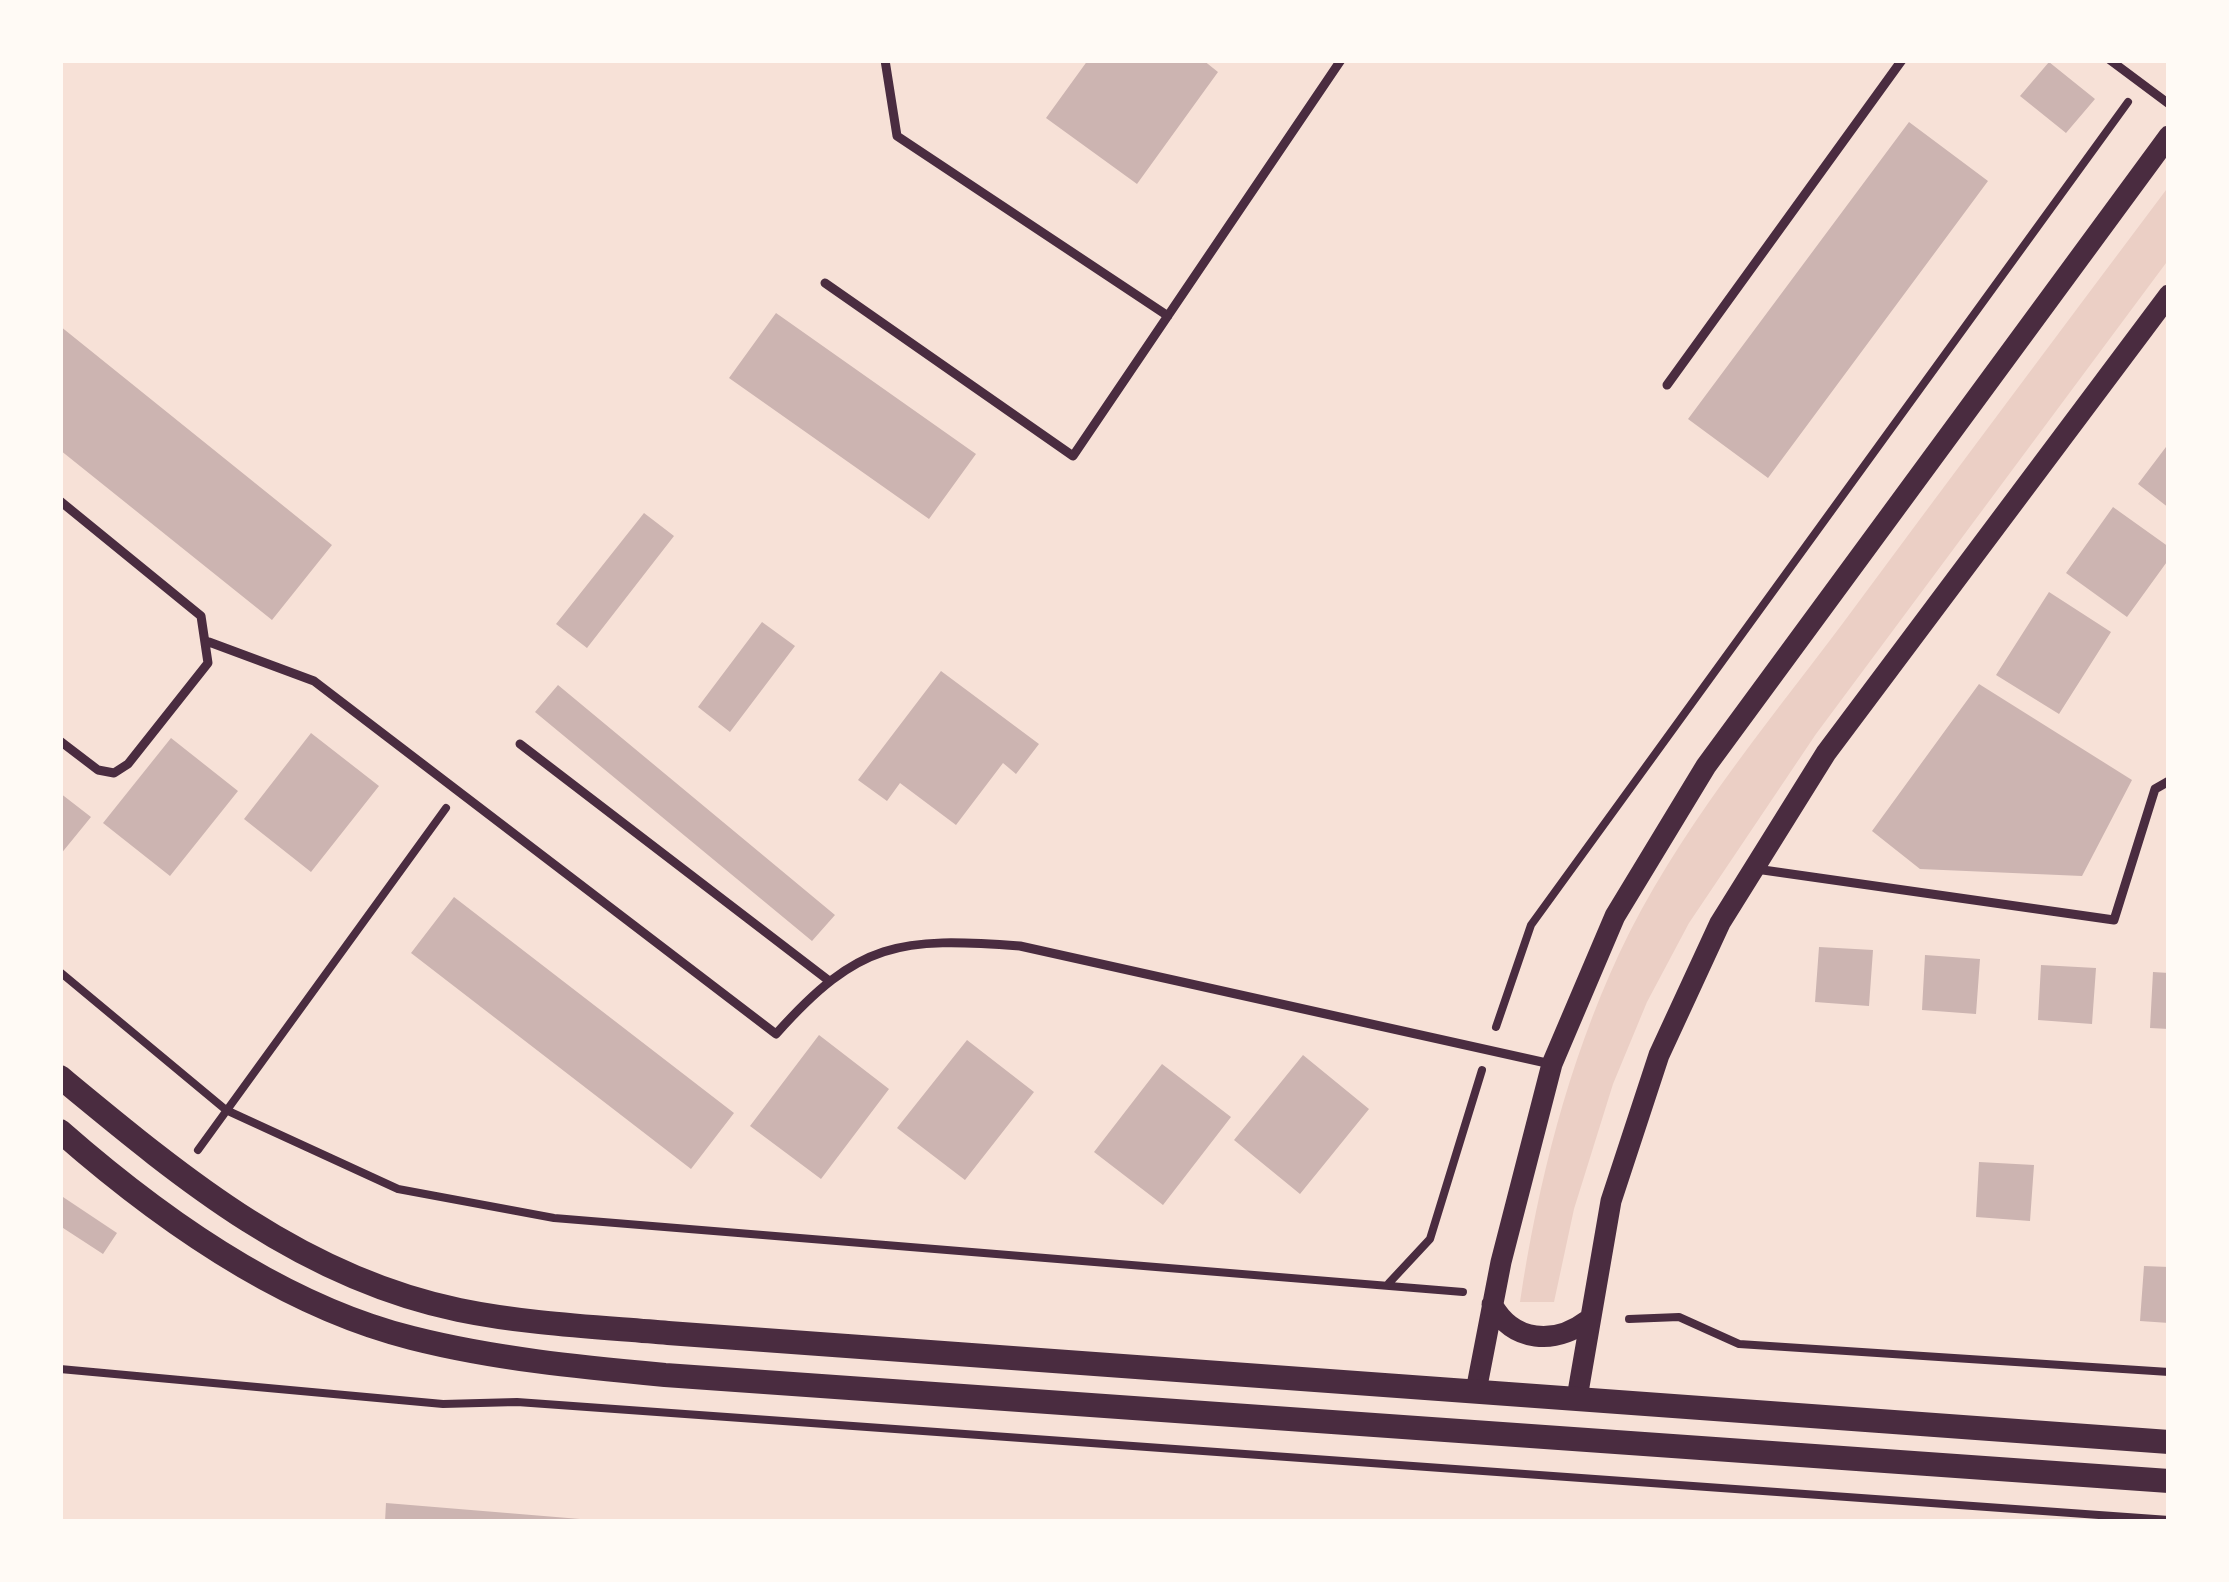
<!DOCTYPE html>
<style>
body{margin:0}
#map{position:relative;width:2229px;height:1582px;overflow:hidden;background:#f7e1d7;font-family:Inter,sans-serif}
canvas{display:block}
.frame{position:absolute;inset:0;border:63px solid #fffaf5;pointer-events:none}
</style>
<div id="map">
<canvas width="2229" height="1582"></canvas>
<div class="frame"></div>
</div>
<script>
const c = document.querySelector('canvas').getContext('2d');
c.lineJoin = 'round';
function fill(path, color) {
  c.fillStyle = color;
  c.fill(path, 'evenodd');
}
function stroke(path, color, width, dash) {
  c.strokeStyle = color;
  c.lineWidth = width;
  c.lineCap = dash ? 'butt' : 'round';
  c.setLineDash(dash || []);
  c.stroke(path);
}
fill(new Path2D(`
 M2169 186V259L1816 734 1689 923 1647 1002 1613 1084 1574 1209 1554 1302H1520C1538 1182 1568 1064 1619 954 1676 833 1764 728 1843 623 1951 477 2060 331 2169 186Z`), '#ebcfc5');
fill(new Path2D(`
 M1088 60H1203L1218 72 1137 184 1046 118Z
 M2049 62 2095 99 2066 133 2020 96Z
 M1909 122 1988 181 1768 478 1688 419Z
 M776 313 976 454 929 519 729 378Z
 M60 326 332 545 272 620 60 450Z
 M2169 443V508L2138 484Z
 M2113 507 2169 547V559L2127 617 2066 573Z
 M644 513 674 536 587 648 556 624Z
 M2049 592 2111 632 2059 714 1996 675Z
 M762 622 795 646 730 732 698 707Z
 M941 671 1039 744 1016 774 1003 763 956 825 900 783 887 801 858 780Z
 M1979 684 2132 780 2082 876 1920 869 1872 831Z
 M558 685 835 915 812 941 535 712Z
 M311 733 379 786 311 872 244 819Z
 M171 738 238 791 170 876 103 823Z
 M60 793 91 817 60 855Z
 M454 897 734 1113 691 1169 411 953Z
 M1819 947 1873 950 1869 1006 1815 1002Z
 M1925 955 1980 959 1976 1014 1922 1010Z
 M2041 965 2096 968 2092 1024 2038 1020Z
 M2153 972 2169 973V1029L2150 1028Z
 M819 1035 889 1089 821 1179 750 1126Z
 M967 1040 1034 1092 965 1180 897 1128Z
 M1303 1055 1369 1109 1300 1194 1234 1140Z
 M1162 1064 1231 1117 1163 1205 1094 1152Z
 M1979 1162 2034 1165 2030 1221 1976 1217Z
 M60 1195 117 1233 103 1254 60 1226Z
 M2144 1266 2169 1267V1323L2140 1321Z
 M386 1503 580 1519V1522H385Z`), '#ccb4b1');
stroke(new Path2D(`
 M60 972 226 1110 398 1189 554 1218 1463 1292
 M1496 1027 1531 925 2128 102
 M198 1150 446 808
 M1389 1283 1430 1239 1482 1070
 M1629 1319 1679 1317 1739 1344 2169 1372
 M60 1369 443 1404 517 1402 2169 1520`), '#4a2c40', 8);
stroke(new Path2D(`
 M885 60 897 136 1168 316
 M2110 60 2169 104
 M825 283 1073 456 1341 60
 M1667 385 1902 60
 M60 501 201 616 208 663 128 764 114 773 98 770 60 741
 M209 642 314 681 776 1034C859 941 899 937 1020 946L1551 1064
 M520 744 828 980
 M1756 869 2114 920 2155 789 2169 781`), '#4a2c40', 9);
stroke(new Path2D(`
 M1492 1304C1513 1343 1555 1345 1588 1320
 M1476 1391 1501 1262 1552 1064 1615 916 1706 766 2169 136
 M1577 1398 1611 1201 1659 1055 1720 923 1826 753 2169 295`), '#4a2c40', 21);
stroke(new Path2D(`
 M60 1077C181 1177 300 1277 459 1310 527 1324 599 1327 668 1333L2169 1442
 M60 1131C159 1218 284 1306 412 1338 495 1359 580 1367 665 1375L2169 1481`), '#4a2c40', 24);
</script>
